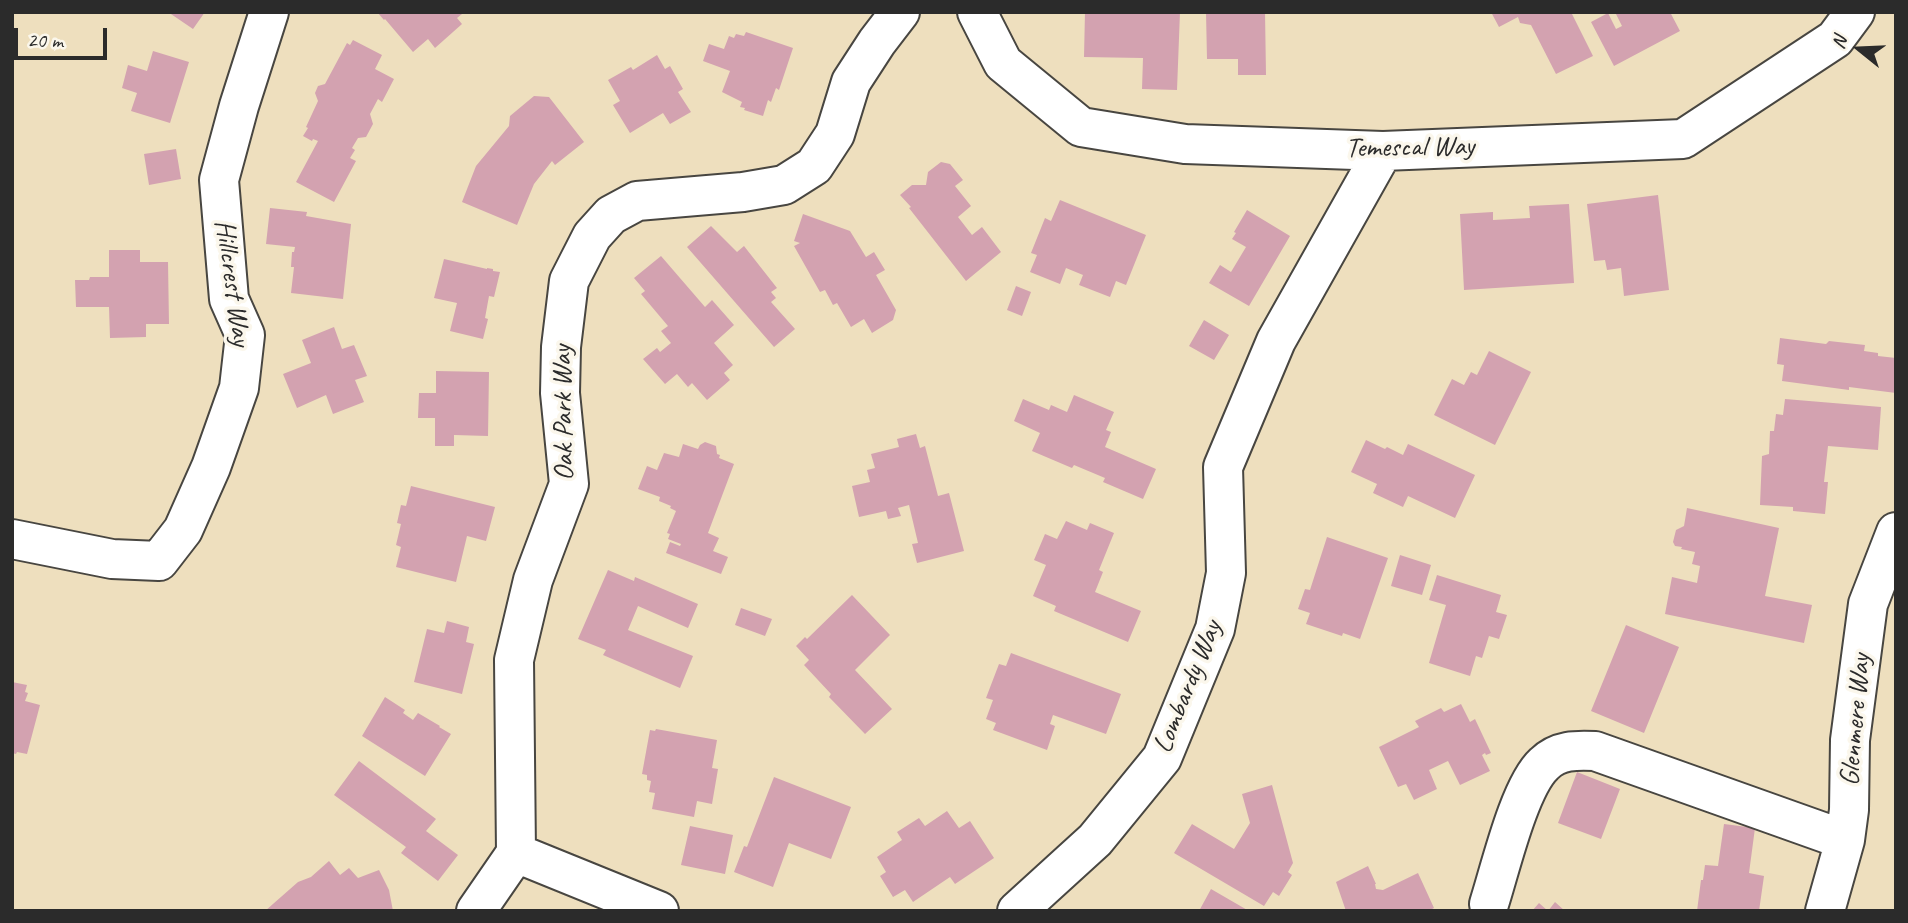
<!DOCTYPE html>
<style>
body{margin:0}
#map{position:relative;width:1908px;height:923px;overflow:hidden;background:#eedfbe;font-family:Caveat,sans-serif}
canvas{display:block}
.frame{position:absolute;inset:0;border:14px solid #2b2b2b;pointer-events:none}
.north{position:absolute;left:1824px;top:14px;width:70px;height:70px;-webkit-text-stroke:5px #fbf7ec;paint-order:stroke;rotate:288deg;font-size:19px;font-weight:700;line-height:28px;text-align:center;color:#2b2b2b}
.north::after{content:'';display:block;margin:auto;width:24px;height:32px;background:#2b2b2b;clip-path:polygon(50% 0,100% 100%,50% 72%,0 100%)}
.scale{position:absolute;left:14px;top:28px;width:93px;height:32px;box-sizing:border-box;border:4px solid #2b2b2b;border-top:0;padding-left:9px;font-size:21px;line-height:24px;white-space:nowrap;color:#2b2b2b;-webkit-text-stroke:5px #fbf7ec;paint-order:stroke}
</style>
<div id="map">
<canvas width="1908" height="923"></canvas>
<div class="frame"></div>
<div class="north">N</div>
<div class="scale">20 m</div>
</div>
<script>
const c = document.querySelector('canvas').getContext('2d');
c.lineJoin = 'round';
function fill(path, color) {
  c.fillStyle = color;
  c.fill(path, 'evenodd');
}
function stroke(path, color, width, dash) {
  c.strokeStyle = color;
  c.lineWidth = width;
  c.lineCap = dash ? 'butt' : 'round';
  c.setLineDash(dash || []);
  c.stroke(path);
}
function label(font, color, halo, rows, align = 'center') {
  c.font = font + ' Caveat,sans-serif';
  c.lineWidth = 7;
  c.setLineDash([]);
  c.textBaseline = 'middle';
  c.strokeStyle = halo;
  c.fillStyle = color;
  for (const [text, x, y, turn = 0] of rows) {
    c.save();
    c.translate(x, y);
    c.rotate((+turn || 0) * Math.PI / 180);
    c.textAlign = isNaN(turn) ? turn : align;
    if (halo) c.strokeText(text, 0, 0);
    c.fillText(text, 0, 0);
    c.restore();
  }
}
fill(new Path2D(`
 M168 12H205L193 29Z
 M377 12H460L462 14 457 18 462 24 435 48 428 39 413 52 385 19 384 20Z
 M1085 12H1180L1177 90 1142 89 1143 58 1084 57Z
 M1206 12H1265L1266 75H1238V59H1207Z
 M1491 12H1571L1593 56 1556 74 1531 25 1520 23 1518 17 1499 27Z
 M1615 12H1670L1680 31 1614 66 1591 22 1608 13 1616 29 1622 26Z
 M746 32 793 48 779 90 776 88 771 102 768 100 763 116 744 110 745 108 740 107 742 102 722 92 730 71 703 61 709 44 724 49 729 36 734 38 736 34 744 36Z
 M353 40 382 55 375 69 394 79 382 102 378 99 370 114 373 124 366 137 358 138 352 148 355 150 350 158 356 161 334 202 296 182 318 141 313 139 312 141 303 136 308 128 306 127 318 101 315 93 318 86 325 84 347 43 350 45Z
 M153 51 189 62 170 123 131 111 137 93 122 88 128 65 147 71Z
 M657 55 665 69 670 66 683 89 678 92 691 112 670 124 663 113 630 133 613 105 620 101 608 80 631 67 633 70Z
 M534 96 549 97 584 142 555 165 552 161 534 184 517 225 462 202 476 166 509 126 510 116Z
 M176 149 181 179 149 185 144 154Z
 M941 162 950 164 963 180 955 186 971 206 958 217 972 235 982 227 1001 252 966 281 909 208 911 207 900 195 912 185H926L928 172Z
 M1658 195 1669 290 1624 296 1621 268 1607 270 1605 260 1594 261 1587 204Z
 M1060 200 1146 235 1126 285 1116 281 1110 297 1079 285 1083 275 1066 268 1060 284 1030 272 1037 255 1031 253 1045 218 1051 221Z
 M1569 204 1574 283 1464 290 1460 214 1493 212V220L1530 218 1529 206Z
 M270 208 307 212 306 216 351 224 343 299 291 293 294 267H291L292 252H294L295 247 266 244Z
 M1247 210 1290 236 1249 306 1209 283 1220 265 1231 272 1246 247 1232 239 1236 233 1234 232Z
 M803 214 850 231 866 257 874 252 885 270 876 275 896 310 893 320 872 333 864 319 851 327 837 303 833 305 825 290 820 292 794 246 800 243 794 241Z
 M711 226 737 252 744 246 777 288 771 292 776 298 771 302 795 329 774 347 687 247Z
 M109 250H140V262H168L169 324H146V337L110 338 109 307H76L75 280H89L90 277H109Z
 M661 256 705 307 712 300 734 325 714 343 733 365 724 373 730 380 707 400 692 383 688 387 677 374 665 384 643 359 657 348 660 352 671 343 661 331 668 326 641 294 645 291 634 278Z
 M444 259 487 269V268L493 269V271L500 272 494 297 489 296 485 318 488 319 483 339 450 331 457 303 434 298Z
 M1016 286 1031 292 1022 316 1007 310Z
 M1204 320 1229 335 1214 360 1189 346Z
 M334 327 342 349 354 345 367 376 355 380 364 402 333 414 326 395 297 408 283 374 311 363 302 340Z
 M1780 338 1826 344 1829 341 1865 345 1864 351 1878 353V356L1896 358V393L1849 387V390L1782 381 1784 365 1777 364Z
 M1489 351 1531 372 1495 445 1434 415 1452 379 1464 385 1471 372 1477 375Z
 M436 371 489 372 488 436 454 435V446H435V418H418L419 393H436Z
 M1074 395 1114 412 1106 430 1111 432 1105 447 1156 469 1143 499 1103 482 1105 478 1074 465 1072 468 1032 451 1040 433 1014 421 1023 399 1049 410 1051 405 1067 412Z
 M1785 399 1881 407 1878 450 1828 446 1824 482H1828L1825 514 1793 511V507L1760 505 1762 456 1769 454 1770 431H1774L1776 414 1783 415Z
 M916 434 920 448 925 446 938 496 949 493 964 551 917 563 912 544 918 543 909 505 898 508 901 516 888 519 886 511 859 517 852 486 870 482 867 470 875 468 871 454 899 447 897 439Z
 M1366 440 1385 449 1387 447 1403 455 1408 444 1475 475 1455 518 1408 496 1403 507 1373 493 1377 484 1351 472Z
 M705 442 716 446 717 454 720 455 719 458 734 464 708 533 719 538 713 551 728 557 721 574 666 553 670 542 680 546 681 544 668 539 670 534 667 533 676 511 670 508 671 506 659 501 660 497 638 489 647 466 657 470 664 453 679 457 683 444 698 449 700 445Z
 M411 486 495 507 486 541 467 536 456 582 396 567 401 547 396 545 401 524 397 523 401 505 406 506Z
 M1687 508 1779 528 1765 596 1812 605 1804 643 1665 614 1672 577 1697 583 1700 566 1692 564 1695 552 1681 549 1682 547 1675 546 1673 542 1676 530 1684 526Z
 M1066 521 1087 530 1090 523 1114 533 1099 570 1103 572 1095 592 1141 611 1128 642 1054 611 1056 606 1033 596 1046 565 1034 560 1045 534 1057 539Z
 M1327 537 1388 558 1360 639 1343 633 1342 636 1306 624 1310 613 1298 609 1305 589 1310 590Z
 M1400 555 1431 565 1422 595 1391 586Z
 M608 570 634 581 635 577 698 604 688 628 638 606 628 630 693 656 680 688 603 655 606 650 578 639Z
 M1437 575 1501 595 1496 612 1507 615 1499 639 1489 636 1482 658 1476 656 1470 676 1429 663 1446 605 1429 600Z
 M852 595 890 635 855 670 892 709 865 734 829 697 831 694 804 665 809 660 796 646 805 637 807 639Z
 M741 608 772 619 765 636 735 625Z
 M447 621 469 627 466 642 474 644 462 694 414 682 427 629 444 633Z
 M1626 625 1679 647 1644 733 1591 711Z
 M1011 653 1121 694 1106 734 1053 715 1050 724 1055 726 1047 750 993 730 996 723 986 719 993 700 986 698 999 664 1006 666Z
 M12 682 27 685 25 692 28 693 25 701 40 705 27 754 17 752 16 754 12 753Z
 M385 697 405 710 403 713 413 720 418 713 440 726 439 727 451 734 425 776 362 736Z
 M1461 704 1470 722 1475 719 1491 753 1486 755 1485 753 1482 755 1490 771 1460 785 1448 761 1429 770 1437 789 1414 800 1406 784 1398 787 1379 747 1419 727 1415 721 1441 708 1444 712Z
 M656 729 717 740 712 768 718 769 712 804 697 801 694 817 652 809 655 793 649 792 651 781 647 780V775L642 774 650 730 655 731Z
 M359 761 436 819 426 831 458 855 438 881 401 853 406 847 334 795Z
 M1577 772 1620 789 1601 839 1558 823Z
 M774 777 851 807 831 859 789 843 773 887 734 872 744 846 747 847Z
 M1272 785 1293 863 1288 872 1292 875 1279 896 1273 892 1264 906 1174 853 1192 824 1234 849 1250 823 1242 794Z
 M947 811 959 828 970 821 994 858 955 884 950 877 913 902 905 890 893 897 880 876 886 872 877 857 902 840 897 832 919 818 925 826Z
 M1724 824 1755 828 1749 873 1764 876 1759 911H1697L1701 880H1703L1705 865 1718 866Z
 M690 826 733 835 725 874 681 865Z
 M329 861 340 875 349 868 358 878 379 870 389 890 393 911H265L298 882 311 877Z
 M1368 866 1376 884H1375L1376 889 1383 890 1418 873 1434 908 1428 911H1346L1336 882Z
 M1211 889 1249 911H1199Z
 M1555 902 1565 911H1532L1539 903 1548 911Z`), '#d3a2b0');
const minor = new Path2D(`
 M977 12 1003 63 1081 127 1185 144 1383 151 1683 139 1835 39 1855 12
 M12 539 112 559 159 561 183 530 211 467 239 388 245 335 229 299 219 180 239 106 269 12
 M516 853 659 911
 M1489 904C1500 870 1519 787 1544 764 1558 750 1576 750 1595 751L1845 840
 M476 911 516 853 514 660 533 580 569 484 560 393 561 347 569 281 592 236 611 215 637 201 743 192 784 185 814 166 835 134 851 82 877 42 900 12
 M1017 911 1095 840 1162 758 1215 629 1226 573 1223 467 1276 341 1383 151
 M1825 911 1845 840 1849 810 1850 740 1868 604 1896 532`);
stroke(minor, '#484641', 42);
stroke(minor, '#fff', 38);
label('28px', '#2b2b2b', '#fbf7ec', [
 ["Temescal Way",1410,148,-1],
 ["Hillcrest Way",232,283,82],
 ["Oak Park Way",564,413,-91],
 ["Lombardy Way",1188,687,-68],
 ["Glenmere Way",1856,720,-85]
]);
</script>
